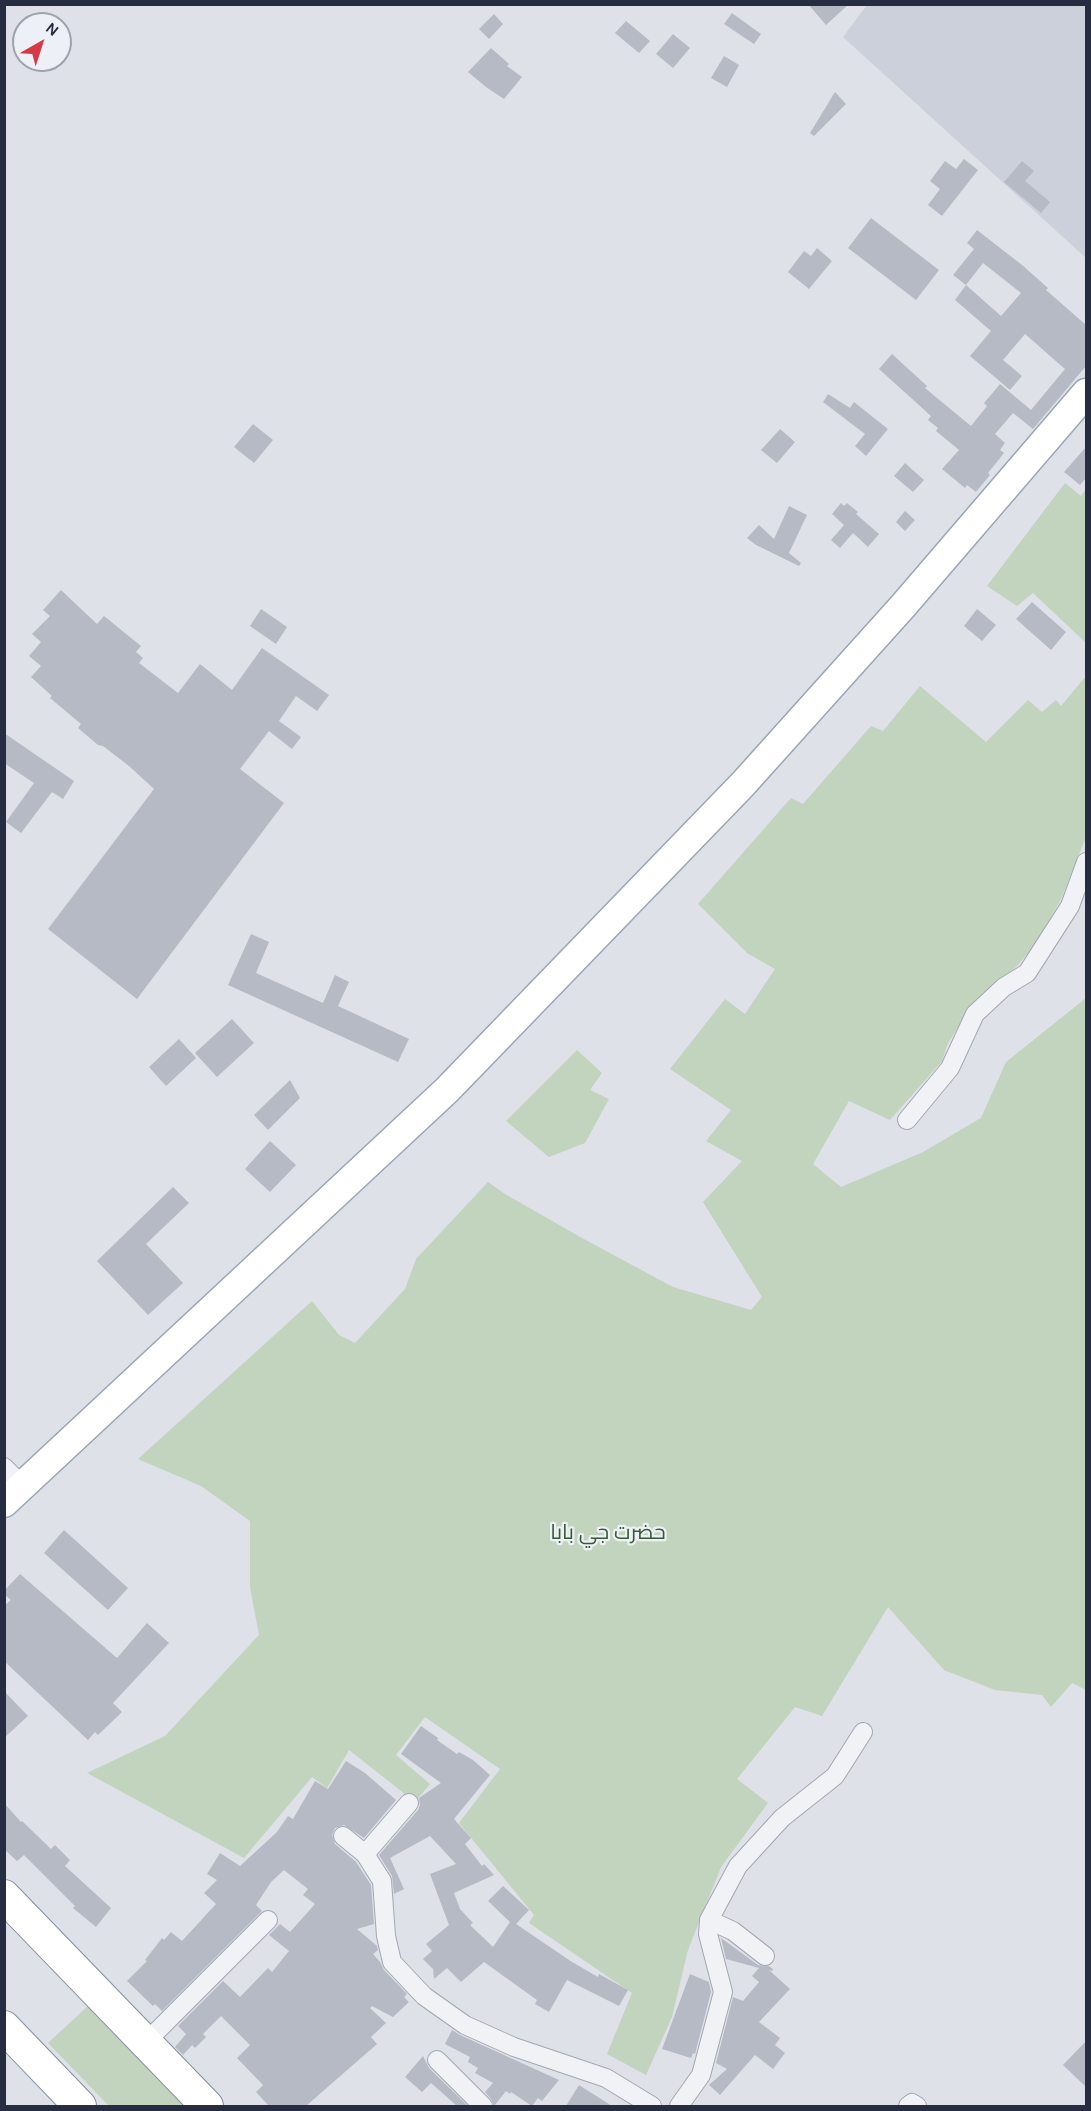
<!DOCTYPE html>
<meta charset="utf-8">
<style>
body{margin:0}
#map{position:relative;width:1091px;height:2111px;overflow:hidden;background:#dee1e8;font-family:Karla,sans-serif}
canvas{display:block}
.frame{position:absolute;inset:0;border:6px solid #262d40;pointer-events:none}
.north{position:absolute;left:12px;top:12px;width:60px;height:60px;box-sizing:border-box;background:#edf0f6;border:2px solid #9da2ad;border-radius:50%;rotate:39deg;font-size:16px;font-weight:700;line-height:24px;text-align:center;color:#262d40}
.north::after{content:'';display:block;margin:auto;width:21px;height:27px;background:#d53a46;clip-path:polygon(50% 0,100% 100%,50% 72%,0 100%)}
</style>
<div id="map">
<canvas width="1091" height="2111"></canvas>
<div class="frame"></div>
<div class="north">N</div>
</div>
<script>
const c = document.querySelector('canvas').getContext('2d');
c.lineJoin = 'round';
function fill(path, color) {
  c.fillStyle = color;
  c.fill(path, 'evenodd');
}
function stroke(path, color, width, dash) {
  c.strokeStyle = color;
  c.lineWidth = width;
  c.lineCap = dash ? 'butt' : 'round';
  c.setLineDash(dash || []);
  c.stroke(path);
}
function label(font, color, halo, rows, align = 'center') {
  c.font = font + ' Karla,Cairo,sans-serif';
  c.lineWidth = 4.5;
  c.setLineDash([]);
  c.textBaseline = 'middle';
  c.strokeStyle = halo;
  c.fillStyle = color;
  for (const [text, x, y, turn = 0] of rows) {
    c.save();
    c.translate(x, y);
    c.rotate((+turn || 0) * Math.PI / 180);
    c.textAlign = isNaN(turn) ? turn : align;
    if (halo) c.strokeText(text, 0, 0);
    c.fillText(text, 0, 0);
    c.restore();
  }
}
fill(new Path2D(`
 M867 5H1086V258L843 37Z`), '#cbd0da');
fill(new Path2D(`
 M1065 483 1081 496 1086 489V643L1033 593 1017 606 987 586Z
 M1086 676V837L1061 899 1036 943 1018 965 971 1007 948 1043 942 1061 890 1120 849 1101 813 1164 841 1187 923 1152 981 1118 1006 1062 1086 998V1690L1072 1683 1051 1707 1042 1695 995 1690 944 1670 888 1607 822 1716 795 1707 737 1779 768 1803 721 1867 688 1950 672 2017 646 2075 607 2054 632 1993 529 1923 534 1915 459 1823 500 1769 425 1717 396 1755 430 1784 415 1802 349 1750 327 1788 312 1777 244 1858 87 1773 165 1736 259 1635 250 1587V1521L201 1486 138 1459 312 1301 339 1335 355 1343 405 1289 416 1259 488 1182 505 1194 582 1238 673 1287 751 1310 762 1297 703 1202 742 1161 706 1141 731 1110 670 1069 725 999 745 1014 775 969 747 953 698 904 791 798 803 804 871 726 883 731 920 686 986 742 1028 700 1042 712 1056 700 1061 706Z
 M577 1050 602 1073 590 1090 609 1099 585 1143 549 1157 506 1121Z
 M89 2005 186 2106H109L48 2043Z`), '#c2d3be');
fill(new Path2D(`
 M808 4H849L826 25Z
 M732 13 761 34 754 44 724 24Z
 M494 14 503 24 489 39 479 29Z
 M626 21 650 41 639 53 615 33Z
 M673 34 690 48 673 68 656 54Z
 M491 48 509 64 507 66 522 77 504 99 486 87 468 72Z
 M724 56 739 65 727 87 711 78Z
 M835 92 846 104 814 136 810 133Z
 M964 159 978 170 942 216 928 205 940 189 930 181 945 161 956 169Z
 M1022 161 1034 171 1025 181 1050 202 1041 213 1004 182Z
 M871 218 939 270 916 300 848 248Z
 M977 230 1022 265 1048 288 1046 290 1086 325V366L1033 429 1013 413 995 434 1005 443 1000 450 1004 453 988 473 990 475 976 492 967 485 965 488 942 469 959 450 936 431 938 428 928 420 931 416 879 369 892 354 927 386 925 388 971 426 987 406 984 403 1000 384 1031 410 1065 369 1025 334 1003 360 1022 376 1010 390 970 356 991 331 955 300 966 285 953 275 974 249 967 243ZM983 263 1021 293 1001 316 966 285Z
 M817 248 832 261 809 289 788 272 804 251 811 256Z
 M828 394 850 408 854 402 888 429 866 456 855 446 865 434 823 402Z
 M253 424 273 440 254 463 234 447Z
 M780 429 795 442 777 463 761 450Z
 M1086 447V478L1080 485 1064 472Z
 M905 463 924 480 913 492 894 476Z
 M841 503 844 506 847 503 858 512 856 514 879 534 868 547 853 533 840 548 831 540 844 525 832 514Z
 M789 506 807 515 789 553 801 563 799 566 756 545 747 538 759 525 774 539Z
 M905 511 915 520 905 531 896 522Z
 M61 590 97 624 104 616 141 646 136 652 143 658 139 663 178 693 200 664 232 690 262 648 329 695 317 711 296 696 279 721 301 737 292 749 269 731 240 769 284 803 137 999 48 929 154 789 129 766 103 746 98 745 78 728 81 724 50 698 52 696 31 677 41 666 29 656 41 642 32 634 50 616 43 610Z
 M1032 602 1066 632 1051 650 1016 619Z
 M261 609 287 627 276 644 250 626Z
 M977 609 996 625 982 641 964 626Z
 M4 733 74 781 63 799 52 792 21 833 6 822 34 783 4 763Z
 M251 934 269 942 256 973 323 1003 335 975 349 982 338 1006 409 1039 398 1062 228 985Z
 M232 1019 254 1043 217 1077 195 1053Z
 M179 1039 196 1058 166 1086 149 1067Z
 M290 1080 300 1098 268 1130 254 1115Z
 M270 1141 296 1165 270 1192 245 1169Z
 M173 1187 189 1203 146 1244 183 1283 148 1315 97 1261Z
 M64 1530 128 1588 108 1610 44 1553Z
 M20 1574 117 1658 147 1623 169 1643 113 1703 122 1712 98 1735 95 1732 88 1740 4 1661V1606L11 1600 4 1594V1591Z
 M4 1691 28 1716 4 1738Z
 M421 1726 438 1738 437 1740 457 1754 459 1752 473 1760 490 1775 454 1819 471 1838 465 1844 482 1866 484 1864 494 1875 454 1893 460 1909 473 1923 470 1925 493 1947 510 1922 488 1901 503 1886 529 1910 516 1924 572 1962 598 1977 599 1974 628 1990 619 2006 567 1980 549 2012 535 2004 537 2000 484 1962 461 1982 447 1968 434 1979 433 1969 423 1959 432 1951 426 1944 449 1925 430 1874 456 1864 430 1836 390 1858 404 1889 394 1894 392 1876 379 1855 418 1810 420 1805 419 1798 441 1783 401 1754Z
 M346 1761 365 1773 396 1800 364 1838 344 1825 335 1828 332 1835 335 1844 356 1862 371 1885 374 1924 357 1929 377 1946 378 1950 373 1954 380 1962 384 1970 407 1994 404 1997 409 2002 393 2017 372 2006 370 2008 386 2023 371 2037 377 2044 306 2106H269L256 2092 263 2085 237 2058 250 2045 221 2016 203 2034 206 2037 195 2048 192 2045 183 2055 175 2047 186 2034 178 2026 223 1981 240 1997 268 1968 272 1972 289 1951 269 1935 280 1924 290 1932 315 1904 303 1895 308 1889 284 1870 271 1882 256 1905 262 1911 162 2011 155 2004 153 2006 127 1981 147 1961 145 1960 162 1938 164 1940 171 1932 182 1941 216 1904 204 1893 217 1880 207 1874 220 1853 240 1866 277 1832 288 1816 293 1819 315 1781 328 1789Z
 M4 1803 21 1822 22 1821 51 1849 55 1845 70 1860 65 1866 111 1908 96 1927 73 1908 75 1906 24 1855 17 1861 4 1849Z
 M721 1938 758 1965 769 1966 773 1969 772 1971 769 1970 790 1989 759 2022 780 2038 775 2045 785 2053 773 2069 755 2055 720 2095 709 2085 727 2069 716 2063 733 1997 743 2001 759 1982 752 1976 759 1968 726 1959Z
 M690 1974 709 1982 711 1992 695 2054 693 2053 691 2058 662 2049Z
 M452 2030 460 2035 559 2080 542 2101 538 2098 532 2106 511 2092 510 2094 506 2091 494 2106 491 2099 485 2092 493 2083 475 2073 478 2068 468 2062 470 2057 445 2044Z
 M1086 2041V2087L1063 2065Z
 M423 2056 429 2068 468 2106H457L431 2083 422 2092 405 2077Z
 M579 2085 612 2106H566Z`), '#b5bac5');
const minor = new Path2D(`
 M907 1120 950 1068 975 1014 1004 987 1027 973 1070 906 1086 862
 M4 1467 23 1486
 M343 1836 365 1854 382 1881 386 1936 392 1962 424 1996 465 2025 514 2047 606 2078 652 2106
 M365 1854 409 1803
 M709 1920 733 1931 765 1956
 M145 2043 268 1920
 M437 2060 483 2106
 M679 2106 701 2075 723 1992 708 1934 709 1920 738 1866 782 1818 835 1776 863 1732
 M908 2106 912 2103 917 2106`);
const primary = new Path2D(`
 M4 1503 447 1090 743 784 903 606 1086 393`);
const trunk = new Path2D(`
 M4 1896 207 2106
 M4 2027 80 2106`);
stroke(minor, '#a3a7b2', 20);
stroke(primary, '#9ca4b5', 31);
stroke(trunk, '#848da0', 34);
stroke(minor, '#f0f2f6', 18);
stroke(primary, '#fff', 28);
stroke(trunk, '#fff', 32);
label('21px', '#375c33', '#edf0f6', [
 ["حضرت جي بابا",608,1533]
]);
</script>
